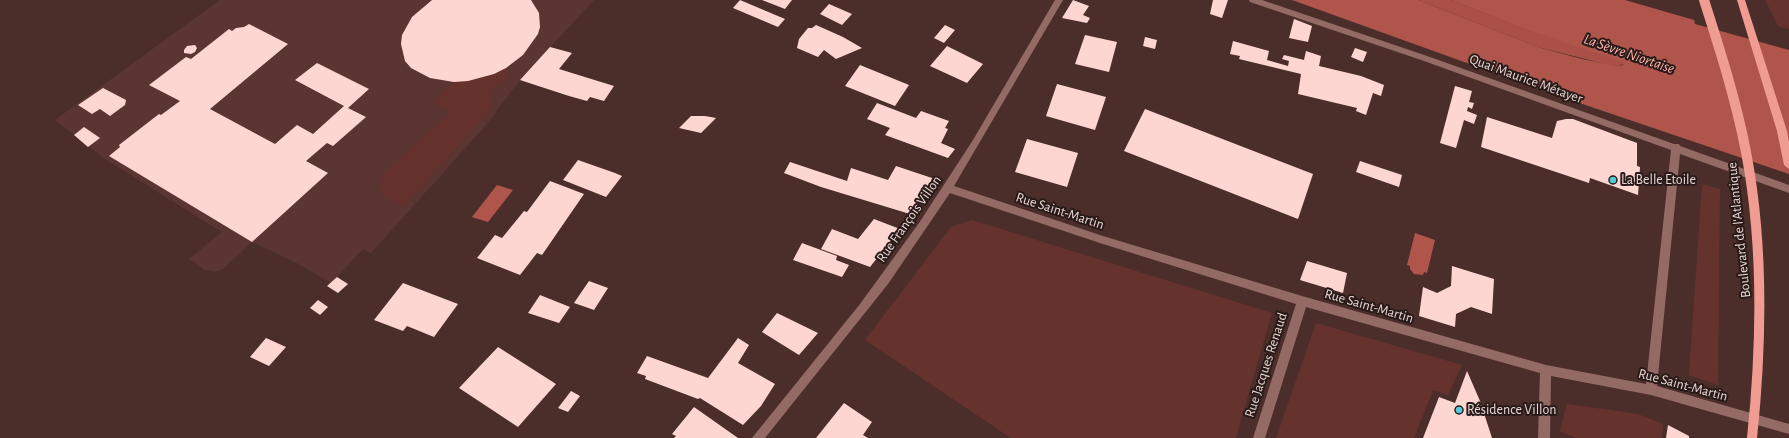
<!DOCTYPE html>
<meta charset="utf-8">
<style>
body{margin:0}
canvas{display:block;background:#4b2e2a}
</style>
<canvas width="1789" height="438"></canvas>
<script>
const c = document.querySelector('canvas').getContext('2d');
c.lineJoin = 'round';
function fill(path, color) {
  c.fillStyle = color;
  c.fill(path, 'evenodd');
}
function stroke(path, color, width, dash) {
  c.strokeStyle = color;
  c.lineWidth = width;
  c.lineCap = dash ? 'butt' : 'round';
  c.setLineDash(dash || []);
  c.stroke(path);
}
function label(font, color, halo, rows, align = 'center') {
  c.font = font + ' "Alegreya Sans",sans-serif';
  c.lineWidth = 4;
  c.setLineDash([]);
  c.textBaseline = 'middle';
  c.strokeStyle = halo;
  c.fillStyle = color;
  for (const [text, x, y, turn = 0] of rows) {
    c.save();
    c.translate(x, y);
    c.rotate((+turn || 0) * Math.PI / 180);
    c.textAlign = isNaN(turn) ? turn : align;
    if (halo) c.strokeText(text, 0, 0);
    c.fillText(text, 0, 0);
    c.restore();
  }
}
fill(new Path2D(`
 M220 0H594L520 80 486 125 371 253 363 249 331 283 295 262 252 242 223 269 215 272 205 270 189 259 222 232 105 159 55 120Z`), '#5a3531');
fill(new Path2D(`
 M1765 0H1789V29L1778 26Z
 M506 68 510 76 490 91 493 103 479 123 403 205 383 197 380 188 383 174 451 112 434 102 454 82 481 78Z
 M1702 184 1720 189 1718 385 1689 375Z
 M972 220 1272 313 1236 438H1011L865 340 951 227Z
 M1316 323 1462 365 1448 395 1433 390 1414 438H1276Z
 M1567 404 1638 414 1663 424 1662 438H1576L1560 431Z`), '#65322d');
fill(new Path2D(`
 M1418 0H1451L1534 32 1616 58 1624 62V64L1618 66 1610 65 1541 48Z`), '#aa5048');
fill(new Path2D(`
 M1292 0H1418L1541 48 1582 59 1618 66 1623 65 1624 62 1533 32 1451 0H1625L1694 20 1695 24 1789 50V174L1553 94Z
 M497 185 513 190 488 222 472 217Z
 M1415 233 1435 240 1427 273 1424 272 1423 275 1414 274 1410 269V266L1407 265Z`), '#b0554c');
fill(new Path2D(`
 M432 0H531L539 13 540 27 538 34 523 55 506 68 494 74 468 81 454 82 430 78 411 68 405 61 401 44 402 35 412 17Z
 M740 0 766 11 785 19 778 27 733 8Z
 M762 0H792L785 9Z
 M1073 0 1089 6 1083 15 1090 18 1087 23 1062 18Z
 M1213 0H1228L1222 18 1210 14Z
 M829 4 852 14 842 25 820 14Z
 M1294 19 1312 26 1308 42 1289 38Z
 M249 24 288 44 210 109 275 144 297 125 313 134 344 106 295 80 317 63 369 89 348 108 366 117 333 146 327 143 306 161 328 173 252 242 109 156 120 147 119 145 159 114 161 115 180 101 149 85 186 57 191 59 229 29 232 31 236 28 244 27Z
 M816 25 843 37 862 48 836 59 824 50 818 57 797 48 799 39 808 28H812Z
 M945 25 955 30 944 43 934 38Z
 M1085 35 1117 42 1109 72 1075 64Z
 M1145 37 1157 40 1155 49 1143 46Z
 M1233 41 1269 51 1267 60 1288 66 1289 61 1282 59 1284 55 1304 60 1306 51 1321 56 1319 66 1361 76 1384 85 1381 96 1373 93 1366 115 1356 111 1357 108 1298 94 1301 74 1239 59 1240 56 1230 54Z
 M195 45 197 48 195 52 191 54 184 53V50L187 46Z
 M947 46 983 64 967 83 930 66Z
 M550 47 572 53 559 69 614 86 604 101 590 97 587 101 569 96 520 80Z
 M1355 48 1367 52 1363 62 1351 57Z
 M860 65 909 85 895 106 845 86Z
 M1057 84 1106 97 1095 130 1046 116Z
 M1455 86 1472 91 1469 102 1474 103 1472 109 1468 107 1467 111 1477 115 1474 124 1464 120 1456 148 1440 143Z
 M103 88 126 100 125 105 110 116 100 109 92 114 78 105Z
 M877 103 916 118 921 111 949 121 945 128 948 129 941 143 955 149 948 158 885 135 890 128 867 119Z
 M1145 109 1313 174 1298 219 1124 151Z
 M691 116H705L716 118 701 133 679 128Z
 M1487 117 1552 138 1557 121 1566 119H1573L1637 143V166L1640 167 1638 195 1590 178 1589 183 1481 147Z
 M84 127 100 138 88 147 74 135Z
 M1027 139 1078 153 1067 187 1015 172Z
 M578 160 615 173 622 176 606 197 563 180Z
 M1360 161 1402 175 1399 187 1356 172Z
 M790 162 847 181 851 168 888 180 896 166 935 179 910 214 821 187 784 173Z
 M550 181 584 194 542 255 537 253 520 275 477 258 495 235 502 238 524 211 527 212Z
 M874 219 900 229 870 267 821 249 832 229 858 239Z
 M802 243 837 256 836 260 849 265 842 277 793 260Z
 M1307 261 1347 273 1343 293 1300 280Z
 M1452 266 1494 279 1492 314 1471 307 1456 314 1455 327 1419 316 1423 287 1437 293 1451 286Z
 M337 277 348 284 338 293 327 286Z
 M589 281 608 288 594 310 574 303Z
 M403 283 458 304 434 337 407 326 403 331 374 320Z
 M540 295 570 307 559 323 528 313Z
 M318 300 328 307 320 315 310 308Z
 M777 313 818 333 799 355 762 332Z
 M266 338 286 347 269 366 250 357Z
 M738 338 749 345 738 363 775 384 761 406 743 425 700 398 698 399 645 379 646 376 637 373 647 356 708 378Z
 M498 347 556 384 518 427 459 388Z
 M1467 371 1480 401 1492 438H1423L1439 397 1455 403Z
 M571 391 580 396 568 412 558 408Z
 M844 403 872 422 863 435 868 438H816Z
 M694 407 738 438H674L676 436 672 434Z
 M1668 425 1689 436V438H1666Z`), '#fdd6d1');
fill(new Path2D(`
 M1055 0H1063L954 186 1103 236 1302 296 1546 365 1646 384 1671 150 1424 61 1250 2 1249 0H1262L1430 57 1674 144H1679L1680 146 1789 185V193L1680 154 1657 386 1789 424V434L1651 395 1551 376 1550 438H1538L1540 373 1306 307 1265 438H1253L1296 304 1103 244 950 193 888 284 765 438H752L860 304 919 223 973 140Z`), '#946a65');
fill(new Path2D(`
 M1737 0H1745L1787 131 1789 142V169L1784 165 1777 131Z`), '#f09c92');
stroke(new Path2D(`
 M1704 0C1720 50 1736 100 1746 152 1764 246 1762 343 1752 438`), '#f09c92', 10);
for (const [x, y, r, color] of [
 [1613,180,4,"#53cbda"],
 [1459,410,4,"#53cbda"]
]) {
  const dot = new Path2D();
  dot.arc(x, y, r, 0, 2 * Math.PI);
  c.fillStyle = color;
  c.fill(dot);
  stroke(dot, '#281a18', 1.5);
}
label('14px', '#ead6d3', '#281a18', [
 ["Quai Maurice Métayer",1526,79,20],
 ["Rue Saint-Martin",1060,211,18],
 ["Rue François Villon",909,219,-55],
 ["Boulevard de l'Atlantique",1739,230,-96],
 ["Rue Saint-Martin",1369,306,16],
 ["Rue Jacques Renaud",1266,365,-72],
 ["Rue Saint-Martin",1683,385,15]
]);
label('14px', '#ead6d3', '#281a18', [
 ["La Belle Etoile",1621,180],
 ["Résidence Villon",1467,410]
], 'left');
label('italic 15px', '#fdb2a8', '#281a18', [
 ["La Sèvre Niortaise",1629,54,19]
]);
</script>
